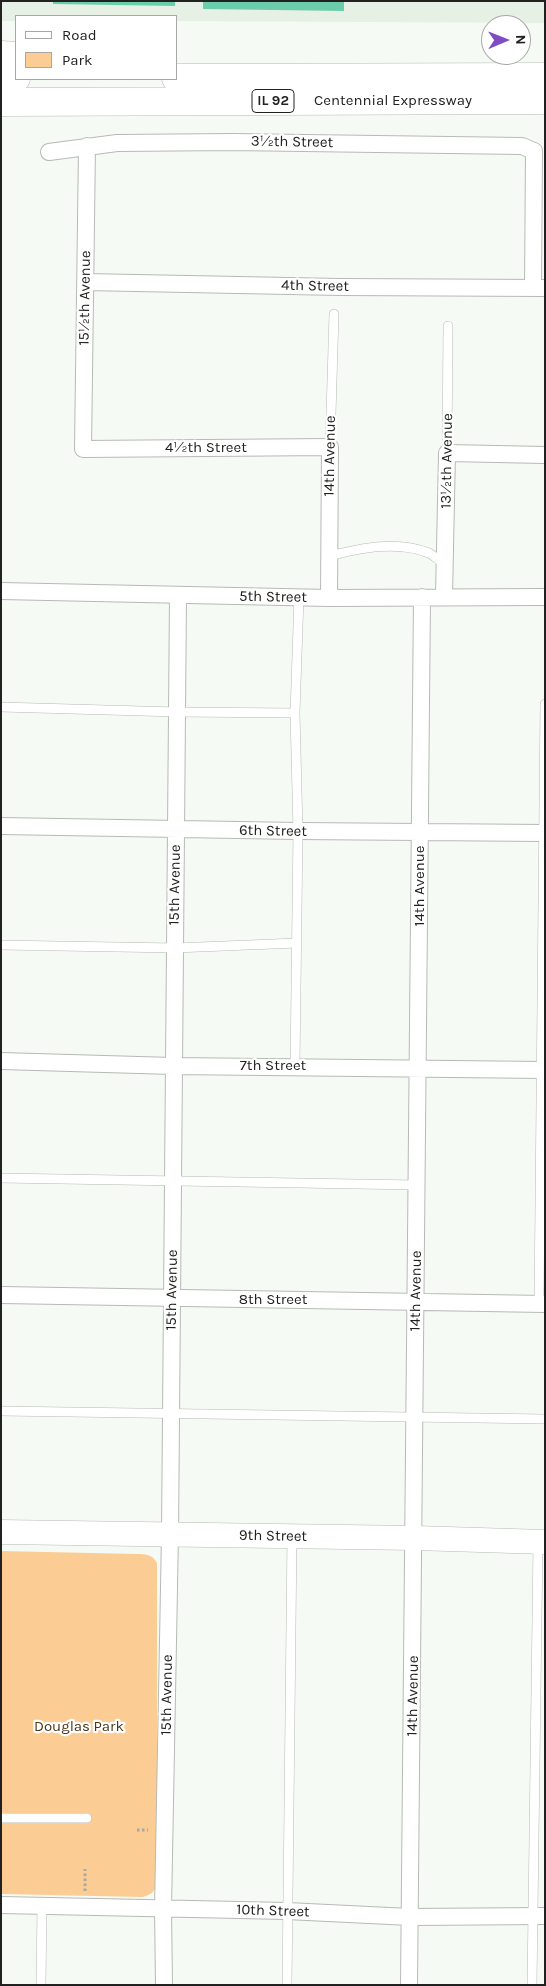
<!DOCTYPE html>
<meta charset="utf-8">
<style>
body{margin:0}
#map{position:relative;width:546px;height:1986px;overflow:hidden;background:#f6faf4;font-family:Karla,sans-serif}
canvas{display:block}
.frame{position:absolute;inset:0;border:2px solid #212220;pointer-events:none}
.legend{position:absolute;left:15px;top:15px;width:162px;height:65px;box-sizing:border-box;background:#fff;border:1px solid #a6a7a6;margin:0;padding:6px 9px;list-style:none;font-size:15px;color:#212220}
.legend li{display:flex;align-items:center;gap:10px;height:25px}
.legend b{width:25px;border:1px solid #a6a7a6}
.north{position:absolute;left:481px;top:15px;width:50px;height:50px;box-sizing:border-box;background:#fff;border:1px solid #a6a7a6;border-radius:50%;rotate:89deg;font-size:14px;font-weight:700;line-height:20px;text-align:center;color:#212220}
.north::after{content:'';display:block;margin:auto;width:18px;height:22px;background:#7f4cc4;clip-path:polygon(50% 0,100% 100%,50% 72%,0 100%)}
</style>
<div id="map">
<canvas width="546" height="1986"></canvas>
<div class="frame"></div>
<ul class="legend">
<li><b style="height:6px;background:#fff"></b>Road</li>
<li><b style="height:14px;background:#fbcd95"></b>Park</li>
</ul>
<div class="north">N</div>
</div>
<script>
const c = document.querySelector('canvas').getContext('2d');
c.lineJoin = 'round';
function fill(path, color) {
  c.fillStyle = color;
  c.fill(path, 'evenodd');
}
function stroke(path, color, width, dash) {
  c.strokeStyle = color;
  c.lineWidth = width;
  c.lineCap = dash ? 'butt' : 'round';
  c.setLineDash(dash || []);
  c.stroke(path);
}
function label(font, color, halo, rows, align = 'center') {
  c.font = font + ' Karla,sans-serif';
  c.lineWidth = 4.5;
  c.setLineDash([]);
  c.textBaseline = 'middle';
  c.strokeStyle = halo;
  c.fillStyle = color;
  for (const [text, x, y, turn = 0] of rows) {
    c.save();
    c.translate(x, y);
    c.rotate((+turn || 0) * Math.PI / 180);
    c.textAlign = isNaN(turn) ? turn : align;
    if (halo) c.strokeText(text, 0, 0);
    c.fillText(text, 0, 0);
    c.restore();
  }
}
fill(new Path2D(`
 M1 1H545V23L176 21V16H16V21H1Z`), '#e7f0e4');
fill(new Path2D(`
 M1 1551 136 1554C146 1554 152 1554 157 1563V1883C155 1892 151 1895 142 1897L1 1894Z`), '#fbcd95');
const lane = new Path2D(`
 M330 447 334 314
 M447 453 448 326
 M329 556C361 548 397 540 429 553 434 556 440 561 445 564
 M1 707 177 712 295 713
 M1 945 175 948 297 943
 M295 1066 298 831 295 713 299 597
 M1 1178 417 1185
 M539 1303 545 704
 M1 1411 545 1419
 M1 1818H87
 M41 1985 42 1905
 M287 1985 292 1536
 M532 1985 538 1543`);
const street = new Path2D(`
 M87 146 83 449 330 447 329 598
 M49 152 117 143 232 142 522 146 534 151 533 288
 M85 282 340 287 545 288
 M1 591 329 598 545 597
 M444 596 447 453 545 455
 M1 826 298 831 545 833
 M1 1061 173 1066 545 1070
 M1 1295 545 1304
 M1 1905 287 1911 410 1917 545 1916
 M164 1985 163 1909 170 1534 178 596
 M409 1985 422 597`);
const secondary = new Path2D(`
 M1 1532 415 1538 545 1542`);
const highway = new Path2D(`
 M1 55 16 56
 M1 78H16
 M176 78 545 77
 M1 102 545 100`);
stroke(lane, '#b6bab5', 10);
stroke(street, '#b6bab5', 18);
stroke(secondary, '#b6bab5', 25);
stroke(highway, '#b6bab5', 29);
stroke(new Path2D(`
 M137 1830H148
 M85 1891V1869`), '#a5a8a3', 3, [2.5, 2.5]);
stroke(lane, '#fff', 9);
stroke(street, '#fff', 16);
stroke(secondary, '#fff', 24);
stroke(highway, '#fff', 28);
fill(new Path2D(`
 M53 1H175V6L53 4Z
 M203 1H344V11L203 9Z`), '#6ccdac');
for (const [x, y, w] of [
 [273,101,42]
]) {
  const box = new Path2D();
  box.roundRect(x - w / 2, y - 11.5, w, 23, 4);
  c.fillStyle = '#fff';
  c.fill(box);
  stroke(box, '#212220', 1);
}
label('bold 14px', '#212220', null, [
 ["IL 92",273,101]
]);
label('15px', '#212220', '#fff', [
 ["Centennial Expressway",393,101],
 ["3½th Street",292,142,1],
 ["4th Street",315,286,1],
 ["15½th Avenue",85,298,-89],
 ["4½th Street",206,448],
 ["14th Avenue",330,456,-89],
 ["13½th Avenue",447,461,-89],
 ["5th Street",273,597,1],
 ["6th Street",273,831,1],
 ["15th Avenue",175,885,-89],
 ["14th Avenue",420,886,-90],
 ["7th Street",273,1066],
 ["15th Avenue",172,1290,-89],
 ["14th Avenue",416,1291,-89],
 ["8th Street",273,1300],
 ["9th Street",273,1536,1],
 ["15th Avenue",167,1695,-89],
 ["14th Avenue",413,1696,-89],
 ["10th Street",273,1911,2]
]);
label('15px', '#4e3615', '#fff', [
 ["Douglas Park",79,1727]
]);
</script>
